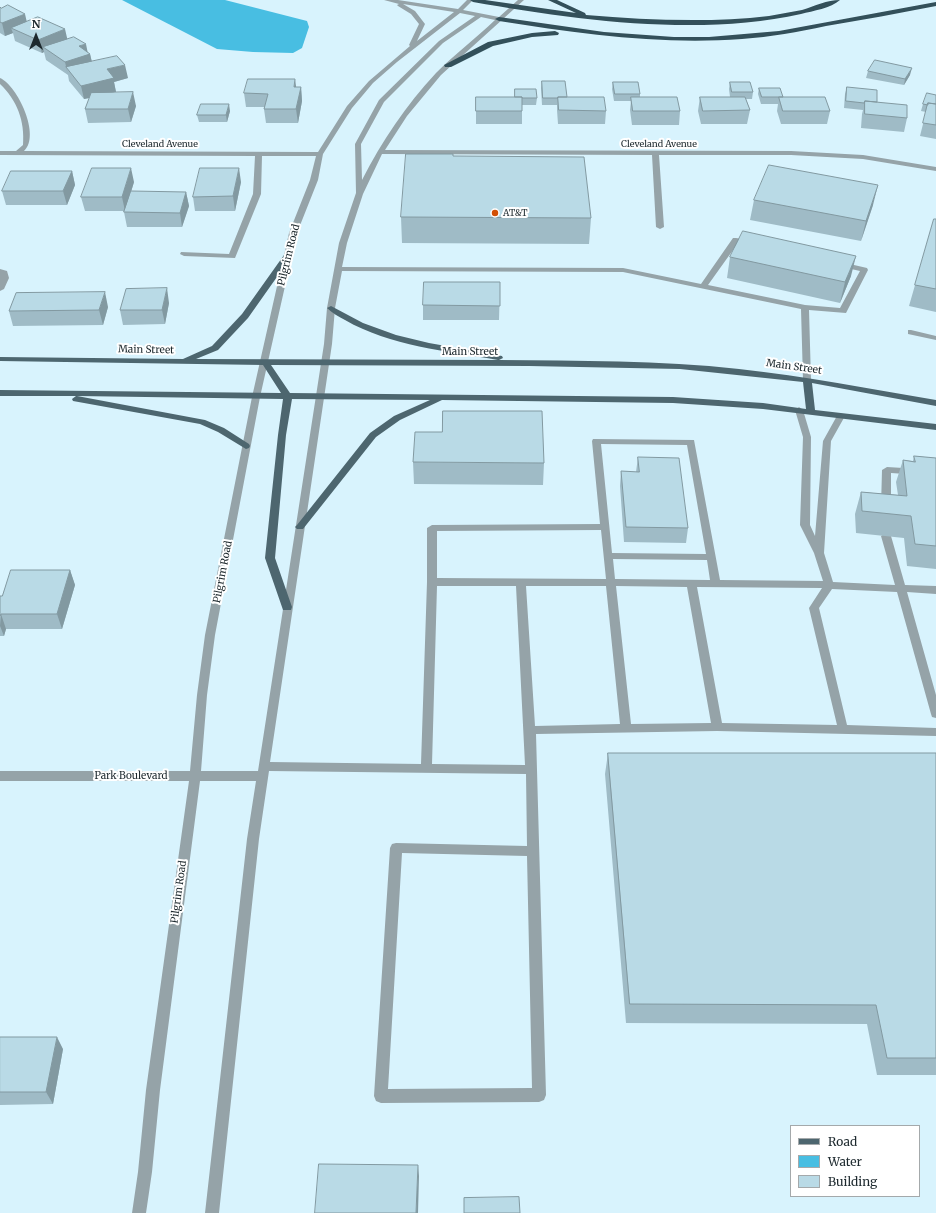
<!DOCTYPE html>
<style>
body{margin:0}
#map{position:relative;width:936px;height:1213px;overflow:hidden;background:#d8f3fd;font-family:Merriweather,serif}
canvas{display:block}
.legend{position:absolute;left:790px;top:1125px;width:130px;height:72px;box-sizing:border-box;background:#fff;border:1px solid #a4a9ab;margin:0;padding:5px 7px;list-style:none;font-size:12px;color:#1c282d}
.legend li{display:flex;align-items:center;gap:8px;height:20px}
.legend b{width:20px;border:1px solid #a4a9ab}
.north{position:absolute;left:16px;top:16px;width:40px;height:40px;-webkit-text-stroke:3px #fff;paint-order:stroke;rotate:0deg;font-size:11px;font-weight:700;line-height:16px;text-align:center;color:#1c282d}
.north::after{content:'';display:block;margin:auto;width:14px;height:18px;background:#1c282d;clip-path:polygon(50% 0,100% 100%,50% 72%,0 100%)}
</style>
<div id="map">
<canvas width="936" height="1213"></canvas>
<ul class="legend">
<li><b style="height:5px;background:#4d666f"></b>Road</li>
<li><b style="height:11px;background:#48bee2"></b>Water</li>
<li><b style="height:11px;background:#b9dae6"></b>Building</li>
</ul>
<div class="north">N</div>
</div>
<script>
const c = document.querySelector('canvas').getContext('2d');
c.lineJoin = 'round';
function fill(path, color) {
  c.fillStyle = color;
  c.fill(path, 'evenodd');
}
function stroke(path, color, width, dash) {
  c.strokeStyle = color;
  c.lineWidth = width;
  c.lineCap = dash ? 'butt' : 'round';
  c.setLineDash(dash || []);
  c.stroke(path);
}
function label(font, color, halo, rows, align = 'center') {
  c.font = font + ' Merriweather,serif';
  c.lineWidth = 4;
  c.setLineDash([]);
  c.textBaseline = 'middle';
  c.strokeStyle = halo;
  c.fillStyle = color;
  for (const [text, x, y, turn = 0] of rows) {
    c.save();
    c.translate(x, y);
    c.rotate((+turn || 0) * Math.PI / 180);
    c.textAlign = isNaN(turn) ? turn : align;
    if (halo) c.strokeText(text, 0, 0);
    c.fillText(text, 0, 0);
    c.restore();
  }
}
fill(new Path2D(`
 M122 0H225L307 21 309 27 302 48 293 53 253 52 217 49Z`), '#48bee2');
fill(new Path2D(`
 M384 0H398L458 9 467 0H473L463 10 499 17 518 0H524L441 75 407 116 385 150 791 151 863 155 936 167V171L863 159 791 155H659L664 227 660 229 656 227 652 155 382 154 363 194 347 243 342 267 623 268 701 284 733 238H736L754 241 755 243 751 245 738 243 708 285 805 305 840 308 860 271 838 266V262H841L867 268 868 270 846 313 809 310 811 380 807 383 803 380 801 309 623 272 342 271 335 308 332 344 270 762 421 764 427 582V528L432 525 600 524 592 441 593 439 694 440 720 580 823 581 814 553 800 525 803 437 795 410 799 407 803 410 811 437 810 525 815 536 823 441 838 414H844L845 416 831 441 824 553 833 582 895 585 881 536 886 533 891 536 905 585 936 586V594L907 592 936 695V718L932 717 931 714 897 592 832 589 819 608 847 725 936 728V736L717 731 536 734 546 1095 544 1100 539 1102 381 1103 376 1101 374 1096 390 848 392 844 396 843 527 846 526 774 269 771 259 839 219 1213H205L247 839 256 781H200L160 1090 152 1172 146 1213H132L138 1172 146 1090 189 781H0V771H190L197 695 205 635 252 397 289 233 310 180 316 156H262L261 194 235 258 184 256 180 254 181 252 229 254 253 194 255 156 0 155V151H16L23 145C25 121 17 100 0 84V78C18 86 41 136 24 151L318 152 347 106 369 81 410 46 409 45 419 24 411 14 398 6 397 5 399 4ZM403 4 454 12 417 41 425 24 415 11ZM460 13 475 16 439 41 379 100 355 144 356 193 339 243 327 308 324 344 258 771H201L207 695 215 635 260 397 297 233 318 180 323 154 352 108 373 83 397 62ZM481 17 495 20C476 38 455 54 436 73 406 105 382 141 362 180L361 144 384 102 443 43ZM601 444 687 445 706 554 612 553ZM601 530 606 579 437 578V531ZM613 559 707 560 710 580 615 579ZM437 586H516L525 765 432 764ZM526 586H606L620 724 535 726ZM616 586 687 587 711 723 631 724ZM697 587 822 588 809 608 837 725 722 723ZM402 853 527 856 532 1088 388 1089Z
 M0 269 7 271 9 278 4 289 0 291Z
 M908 330H911L936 336V340L908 334Z
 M887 467 936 470V476L891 473V507L886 510 881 507 882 470Z`), '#95a3a8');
fill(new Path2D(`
 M284 255H287L291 257 248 318 218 350 196 359 498 360C447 351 390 346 345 320 339 317 332 313 327 308L331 306 363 323 396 335 429 343 502 356 503 358 499 360C579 361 659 360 739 369 805 376 870 389 936 400V406L812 383 815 410 936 424V430L763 409 673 403 442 400 400 420 376 437 303 529H297L295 527 297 525 370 433 394 416 430 400 292 399 286 435 275 558 292 607 291 610H283L282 607 265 558 278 435 283 399 77 396 205 420 224 428 249 444 250 446 249 448 246 449 218 432 200 424 73 401 72 399 76 396H0V390L281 393 263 365 0 361V357L183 359 212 346 242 314ZM271 365 529 366 680 369 803 382 806 409 763 403 673 397 290 393Z`), '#4d666f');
fill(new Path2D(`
 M470 0H485L576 13 548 0H557L585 13 586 15C647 20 709 23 769 16 780 14 791 12 802 10 815 6 827 0 840 0 831 8 813 11 801 14 699 37 575 20 473 2Z
 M936 2V6C899 13 863 20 826 26 798 32 771 37 742 39 661 45 580 34 499 21L495 19 499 17 604 32 674 37H709L779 31Z
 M555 31 559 33 558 35 532 37 493 46 451 67H445L444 65 488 42 532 33Z`), '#33505a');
fill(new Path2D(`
 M0 7 27 22 67 39 90 54 92 62 128 78 114 82 116 92H113L136 106 131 122 88 123 85 109 90 98 84 99 69 81 68 75 46 60 44 52 42 53 15 41 13 33 5 36 0 33Z
 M868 71 910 75 904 85 866 78Z
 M542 81 567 97 606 111 605 124H558L557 110V105H542L541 88Z
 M613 82 640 94V97L680 111 679 125H632L630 110 631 101H614L612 89Z
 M730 82 753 92 752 99H746L750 110 747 124H701L698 111 700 97H730L729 89Z
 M296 87H301L302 101 298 123H266L264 109V107H246L244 93Z
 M847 87 907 118 904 132 861 128 862 114 863 110 844 108 845 94Z
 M759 88 783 97 830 111 827 124H781L777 111 778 104H761L758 94Z
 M936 95V139L920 136 926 112 921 111 923 104Z
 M476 97 537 98 536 105H522V124H476Z
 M230 111 227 122H199L197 115Z
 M453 156 591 218 589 244 402 243 401 217Z
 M72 171 75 185 67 205H6L2 191Z
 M134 182 131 192H186L189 206 182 227H127L124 212V211H85L81 197Z
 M241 182 235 211H195L193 197Z
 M754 200 873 205 861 241 750 220Z
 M934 219H936V312L909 306Z
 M730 257 851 276 840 303 727 278Z
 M500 282 499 320H423V305Z
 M169 303 165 324 123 325 120 310Z
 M108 307 103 325 13 326 9 311Z
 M914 456 936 458V569L907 566 904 538 856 533 855 514 861 492 898 495 896 482 903 460 913 461Z
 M638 457 688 528 686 543 624 542 620 486 621 471 636 472Z
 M413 462 544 463 543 485 414 484Z
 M70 570 75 585 62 629H6L4 636H0V596H2Z
 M608 753H936V1075H877L867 1024 626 1023 605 774Z
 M0 1037 63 1049 53 1104 0 1105Z`), '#9fbbc6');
fill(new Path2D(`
 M25 14 28 27 11 28 13 33 5 36 2 23Z
 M65 29 68 42 43 47 44 52 42 53 38 40Z
 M86 44 88 54H90L93 67H66L68 75 65 62 79 46Z
 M125 65 128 78 114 82 116 92 84 99 81 86 107 69Z
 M912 68 910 75 904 85 905 79Z
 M295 79 297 93 294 87Z
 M301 87 302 101 298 123 296 109Z
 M133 92 136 106 131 122 128 109Z
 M229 104 230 111 227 122 226 115Z
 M131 168 134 182 125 211 122 197Z
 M239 168 241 182 235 211 233 196Z
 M72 171 75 185 67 205 63 191Z
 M878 185 873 205 861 241 866 221Z
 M186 192 189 206 182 227 180 213Z
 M856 256 851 276 840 303 845 282Z
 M167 288 169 303 165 324 162 310Z
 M105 292 108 307 103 325 99 310Z
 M70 570 75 585 62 629 57 614Z
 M1 614 6 629 4 636 0 626Z
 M57 1037 63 1049 53 1104 46 1092Z
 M418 1165 419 1176 418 1213H416Z`), '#8299a1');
const building = new Path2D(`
 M8 5 25 14 2 23 0 22V7L1 8Z
 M38 17 65 29 38 40 11 28Z
 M74 37 86 44 79 46 90 54 65 62 43 47Z
 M117 56 125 65 107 69 114 78 81 86 66 67Z
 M875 60 912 68 905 79 868 71Z
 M248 79H295L294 87H301L296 109H264L268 94 244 93Z
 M542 81H565L567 97H558V98H543Z
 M613 82H638L640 94H615Z
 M730 82H750L753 92H732Z
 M847 87 877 90V102L865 101 864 103 846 101Z
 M759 88H780L783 97H762Z
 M515 89H536L537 98H522V97H515Z
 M133 92 128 109H85L91 93Z
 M927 93 936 95V104L928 103V105L923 104Z
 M476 97H522V111H476Z
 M558 97H604L606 111 559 110Z
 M631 97H677L680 111H633Z
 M700 97H745L750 110 703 111Z
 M779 97H825L830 111H783Z
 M865 101 907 105V118L865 114Z
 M928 103 936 104V125L923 123Z
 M201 104H229L226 115H197Z
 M406 154H453V156L584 157 591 218 401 217Z
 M769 165 878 185 866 221 754 200Z
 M92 168H131L122 197H81Z
 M200 168H239L233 196 193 197Z
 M11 171H72L63 191H2Z
 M131 191 186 192 180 213 124 212Z
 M934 219H936V289L915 285Z
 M743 231 856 256 845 282 730 257Z
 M424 282H500V306L423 305Z
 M167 288 162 310H120L126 289Z
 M105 292 99 310 9 311 16 293Z
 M443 411H542L544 463 413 462 415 432H442Z
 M914 456 936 458V546L915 544 911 516 862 511 861 492 907 496 903 460 915 462Z
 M638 457 679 458 688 528 626 527 621 471 639 472Z
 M11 570H70L57 614H1L0 616V596H2Z
 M608 753H936V1058H887L876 1005 630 1004Z
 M0 1037H57L46 1092H0Z
 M319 1164 418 1165 416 1213H315Z
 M519 1197 520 1213H464V1198Z`);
fill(building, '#b9dae6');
stroke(building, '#8299a1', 1);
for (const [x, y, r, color] of [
 [495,213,4,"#d24e03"]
]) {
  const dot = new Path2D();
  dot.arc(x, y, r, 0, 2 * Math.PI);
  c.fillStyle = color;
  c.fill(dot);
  stroke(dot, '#fff', 1.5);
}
label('9px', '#1c282d', '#fff', [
 ["Cleveland Avenue",160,144],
 ["Cleveland Avenue",659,144]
]);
label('9px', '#1c282d', '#fff', [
 ["AT&T",503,213]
], 'left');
label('10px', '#1c282d', '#fff', [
 ["Pilgrim Road",289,255,-76],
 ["Main Street",146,350,1],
 ["Main Street",470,352],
 ["Main Street",794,367,8],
 ["Pilgrim Road",223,572,-79],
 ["Park Boulevard",131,776],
 ["Pilgrim Road",179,892,-82]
]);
</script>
